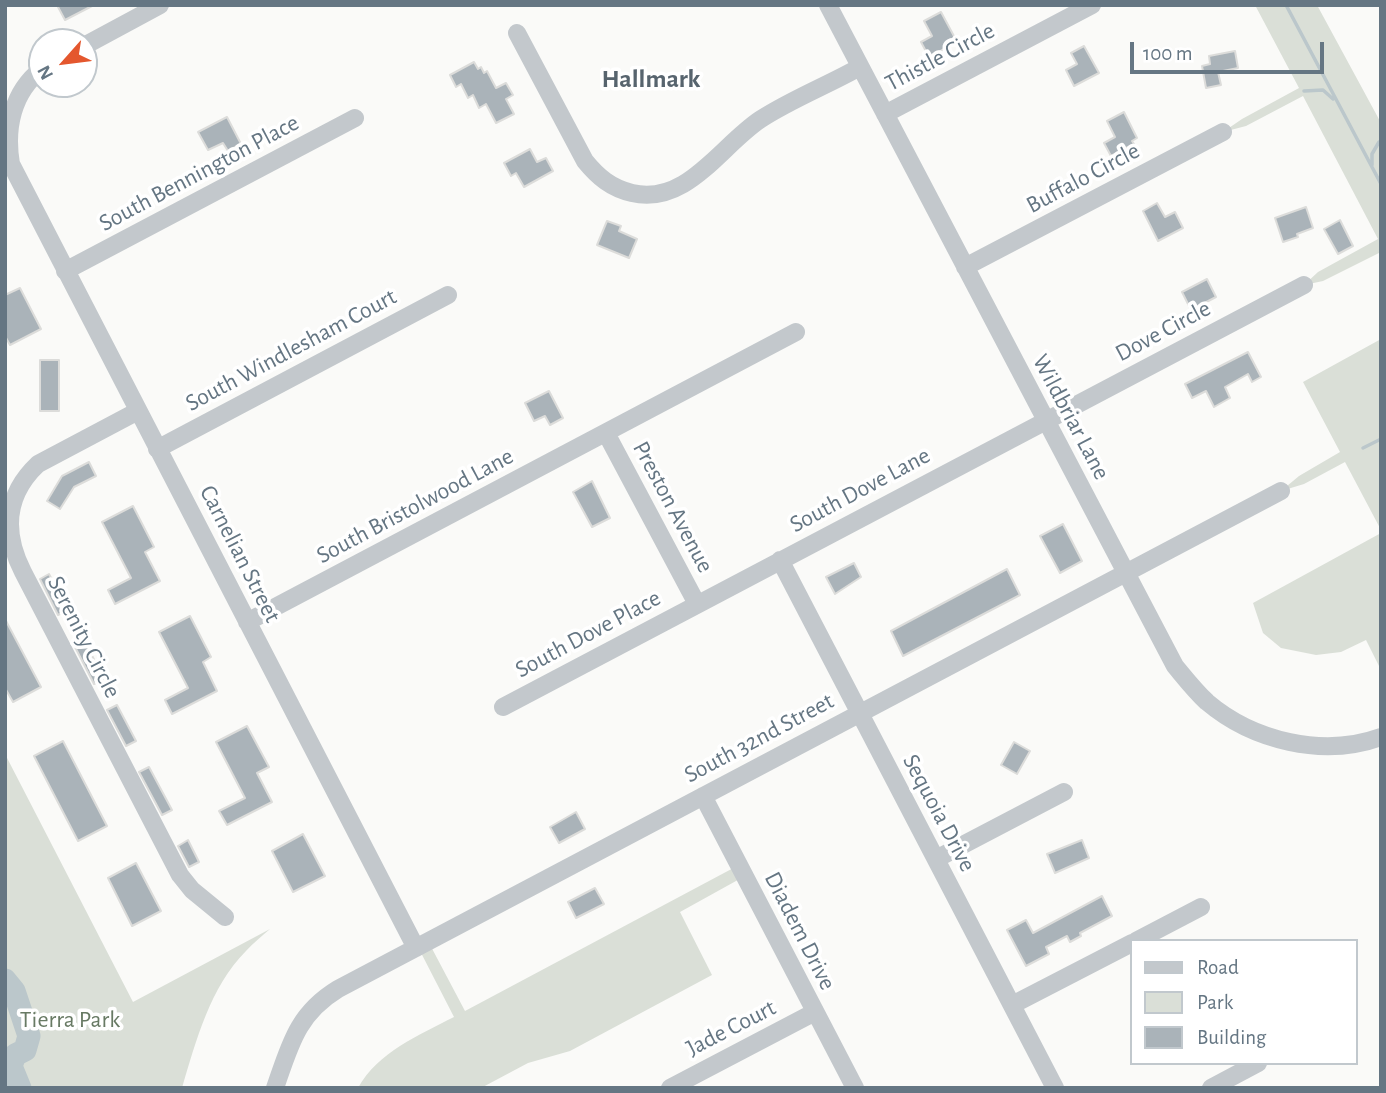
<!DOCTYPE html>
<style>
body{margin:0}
#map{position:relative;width:1386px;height:1093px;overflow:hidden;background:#fafaf8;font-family:"Alegreya Sans",sans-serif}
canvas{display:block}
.frame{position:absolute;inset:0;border:7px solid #657683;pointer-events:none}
.legend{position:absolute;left:1130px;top:939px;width:228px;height:126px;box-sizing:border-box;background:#fff;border:2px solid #c1c8cd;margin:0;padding:9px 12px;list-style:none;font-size:21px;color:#657683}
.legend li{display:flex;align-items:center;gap:14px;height:35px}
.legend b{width:35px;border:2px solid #c1c8cd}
.north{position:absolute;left:28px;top:28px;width:70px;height:70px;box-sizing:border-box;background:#fff;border:2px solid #c1c8cd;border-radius:50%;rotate:242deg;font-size:19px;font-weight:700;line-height:28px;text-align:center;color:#657683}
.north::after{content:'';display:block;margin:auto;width:24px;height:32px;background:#e4572e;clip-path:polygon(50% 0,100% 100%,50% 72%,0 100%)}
.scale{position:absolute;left:1130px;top:42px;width:194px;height:32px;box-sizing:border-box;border:4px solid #657683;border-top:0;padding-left:9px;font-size:21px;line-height:24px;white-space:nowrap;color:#657683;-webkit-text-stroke:5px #fff;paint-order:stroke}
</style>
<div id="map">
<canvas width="1386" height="1093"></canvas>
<div class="frame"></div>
<ul class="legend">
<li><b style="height:9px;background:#c3c8cc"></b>Road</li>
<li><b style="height:19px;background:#dadfd7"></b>Park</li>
<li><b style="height:19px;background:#aab3b9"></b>Building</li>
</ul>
<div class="north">N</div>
<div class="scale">100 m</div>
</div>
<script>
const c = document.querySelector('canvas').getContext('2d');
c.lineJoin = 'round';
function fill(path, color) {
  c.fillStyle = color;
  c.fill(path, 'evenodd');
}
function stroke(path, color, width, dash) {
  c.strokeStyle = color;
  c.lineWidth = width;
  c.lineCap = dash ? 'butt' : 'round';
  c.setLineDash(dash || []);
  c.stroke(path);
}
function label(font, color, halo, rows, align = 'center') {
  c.font = font + ' "Alegreya Sans",sans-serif';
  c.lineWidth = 7;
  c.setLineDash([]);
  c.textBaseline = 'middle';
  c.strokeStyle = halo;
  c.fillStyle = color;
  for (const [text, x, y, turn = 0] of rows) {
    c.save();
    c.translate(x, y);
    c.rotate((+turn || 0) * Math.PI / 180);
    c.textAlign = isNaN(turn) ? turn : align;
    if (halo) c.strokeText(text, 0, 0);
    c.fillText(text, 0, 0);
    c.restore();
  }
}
fill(new Path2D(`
 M1255 5H1317L1381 123V252L1323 281 1304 285 1318 272 1378 239 1303 96 1246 126 1223 132 1242 119 1299 88Z
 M1381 339V530L1345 462 1304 484 1281 491 1299 476 1340 452 1303 382Z
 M1381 533V670L1366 640 1341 652 1316 655 1281 648 1263 633 1253 603Z
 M5 754 133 1002 270 929C262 936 253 943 246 951 210 987 196 1041 182 1088H5Z
 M739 865 745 876 680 912 712 975 570 1051 528 1063 481 1088H358C378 1052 419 1035 454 1017L418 947 428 941 465 1011Z`), '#dadfd7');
stroke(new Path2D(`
 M1286 5 1381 184
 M1304 91 1323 90 1333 99
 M1372 165V154L1379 142
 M1363 448 1381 439`), '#bbc7cb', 3.5);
stroke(new Path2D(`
 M5 980 14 991 29 1036 25 1050 15 1055 11 1066 20 1088`), '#bbc7cb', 23);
const building = new Path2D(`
 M57 5H94L65 20Z
 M941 12 955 38 949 40 952 45 929 57 921 42 932 36 924 21Z
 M1084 46 1099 73 1074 86 1066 70 1077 64 1071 53Z
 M1235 51 1238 68 1218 72 1221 85 1206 88 1202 66 1210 64 1209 56Z
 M474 62 478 69 481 67 484 73 487 71 496 88 506 83 513 95 506 99 514 114 496 123 486 104 479 108 473 95 468 98 461 84 456 87 450 75Z
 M1124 112 1137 138 1132 141 1134 144 1111 156 1104 143 1115 137 1107 121Z
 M227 117 241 144 228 151 223 143 208 150 198 132Z
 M530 149 537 162 546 158 553 171 524 187 516 173 511 176 504 163Z
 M1157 203 1165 217 1175 212 1183 228 1158 241 1143 211Z
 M1306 207 1313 228 1297 234 1298 237 1283 242 1275 218Z
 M1340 220 1353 246 1338 254 1324 229Z
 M607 221 621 226 619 231 637 239 629 258 597 245Z
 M1207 279 1216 297 1191 310 1182 292Z
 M20 288 41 329 10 345 5 336V295Z
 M1248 352 1261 377 1252 382 1248 374 1225 387 1230 398 1214 407 1206 391 1192 398 1185 384Z
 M40 360H59V411H40Z
 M549 391 563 418 550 425 545 416 534 421 525 403Z
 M89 462 96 476 74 487 60 509 47 501 62 476Z
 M592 481 610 518 592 527 573 492Z
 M133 506 154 547 145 552 160 581 115 604 108 590 131 578 102 522Z
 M1063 524 1082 561 1060 573 1040 536Z
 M854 563 861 577 835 594 826 577Z
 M1007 569 1020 595 903 656 891 631Z
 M49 574 68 610 58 615 40 579Z
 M190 616 211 657 203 662 217 691 172 714 165 700 188 688 159 632Z
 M5 619 41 687 13 702 5 688Z
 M82 636 104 679 94 684 72 641Z
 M117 705 136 741 126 746 107 710Z
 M247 726 269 767 257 773 272 802 227 825 219 811 245 798 216 742Z
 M63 741 107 826 78 841 34 756Z
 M1014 742 1030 751 1017 774 1001 765Z
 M149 767 172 810 162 815 139 772Z
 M576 812 585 829 559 843 550 827Z
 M303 834 325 876 293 892 272 851Z
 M188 840 199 862 189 867 178 846Z
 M1082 840 1089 858 1055 873 1047 854Z
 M136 863 161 911 132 926 108 878Z
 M595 888 604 904 576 918 568 902Z
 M1102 896 1112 916 1080 933 1081 936 1070 942 1067 936 1046 947 1049 954 1026 966 1007 930 1026 920 1033 933Z`);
fill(building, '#aab3b9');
stroke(building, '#dcdcda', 2);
stroke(new Path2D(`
 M828 5 1175 666C1185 678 1195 691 1207 702 1253 741 1323 758 1381 737
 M517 33 585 161C598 177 611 188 632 193 687 206 721 145 761 119 792 99 828 85 860 67
 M84 46 160 5
 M42 69C12 92 5 129 11 164L416 948
 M885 114 1092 5
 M965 267 1223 132
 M65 271 355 118
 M138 411 38 464C5 495 3 533 23 572L180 875 192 890 225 917
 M606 433 697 604
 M157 449 448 295
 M780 560 1055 1088
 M247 622 796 332
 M503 707 1304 285
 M703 796 855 1088
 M936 859 1064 792
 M1136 941 1201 907
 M1012 1005 1132 943
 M275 1088C290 1045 297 1014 338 989L1281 491
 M670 1088 815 1012
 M1211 1088 1258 1063`), '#c3c8cc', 18);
label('24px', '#657683', '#fff', [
 ["Thistle Circle",940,57,-28],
 ["South Bennington Place",199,173,-28],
 ["Buffalo Circle",1083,178,-28],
 ["Dove Circle",1163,331,-28],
 ["South Windlesham Court",291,350,-28],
 ["Wildbriar Lane",1071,417,62],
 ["South Dove Lane",860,490,-28],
 ["South Bristolwood Lane",415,506,-28],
 ["Preston Avenue",673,507,62],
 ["Carnelian Street",240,554,63],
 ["South Dove Place",588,634,-28],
 ["Serenity Circle",84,637,63],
 ["South 32nd Street",759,738,-28],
 ["Sequoia Drive",939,813,62],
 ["Diadem Drive",800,931,63],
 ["Jade Court",731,1028,-27]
]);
label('24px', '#687a64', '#fff', [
 ["Tierra Park",70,1020]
]);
label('bold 26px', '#57646e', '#fff', [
 ["Hallmark",651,79]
]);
</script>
